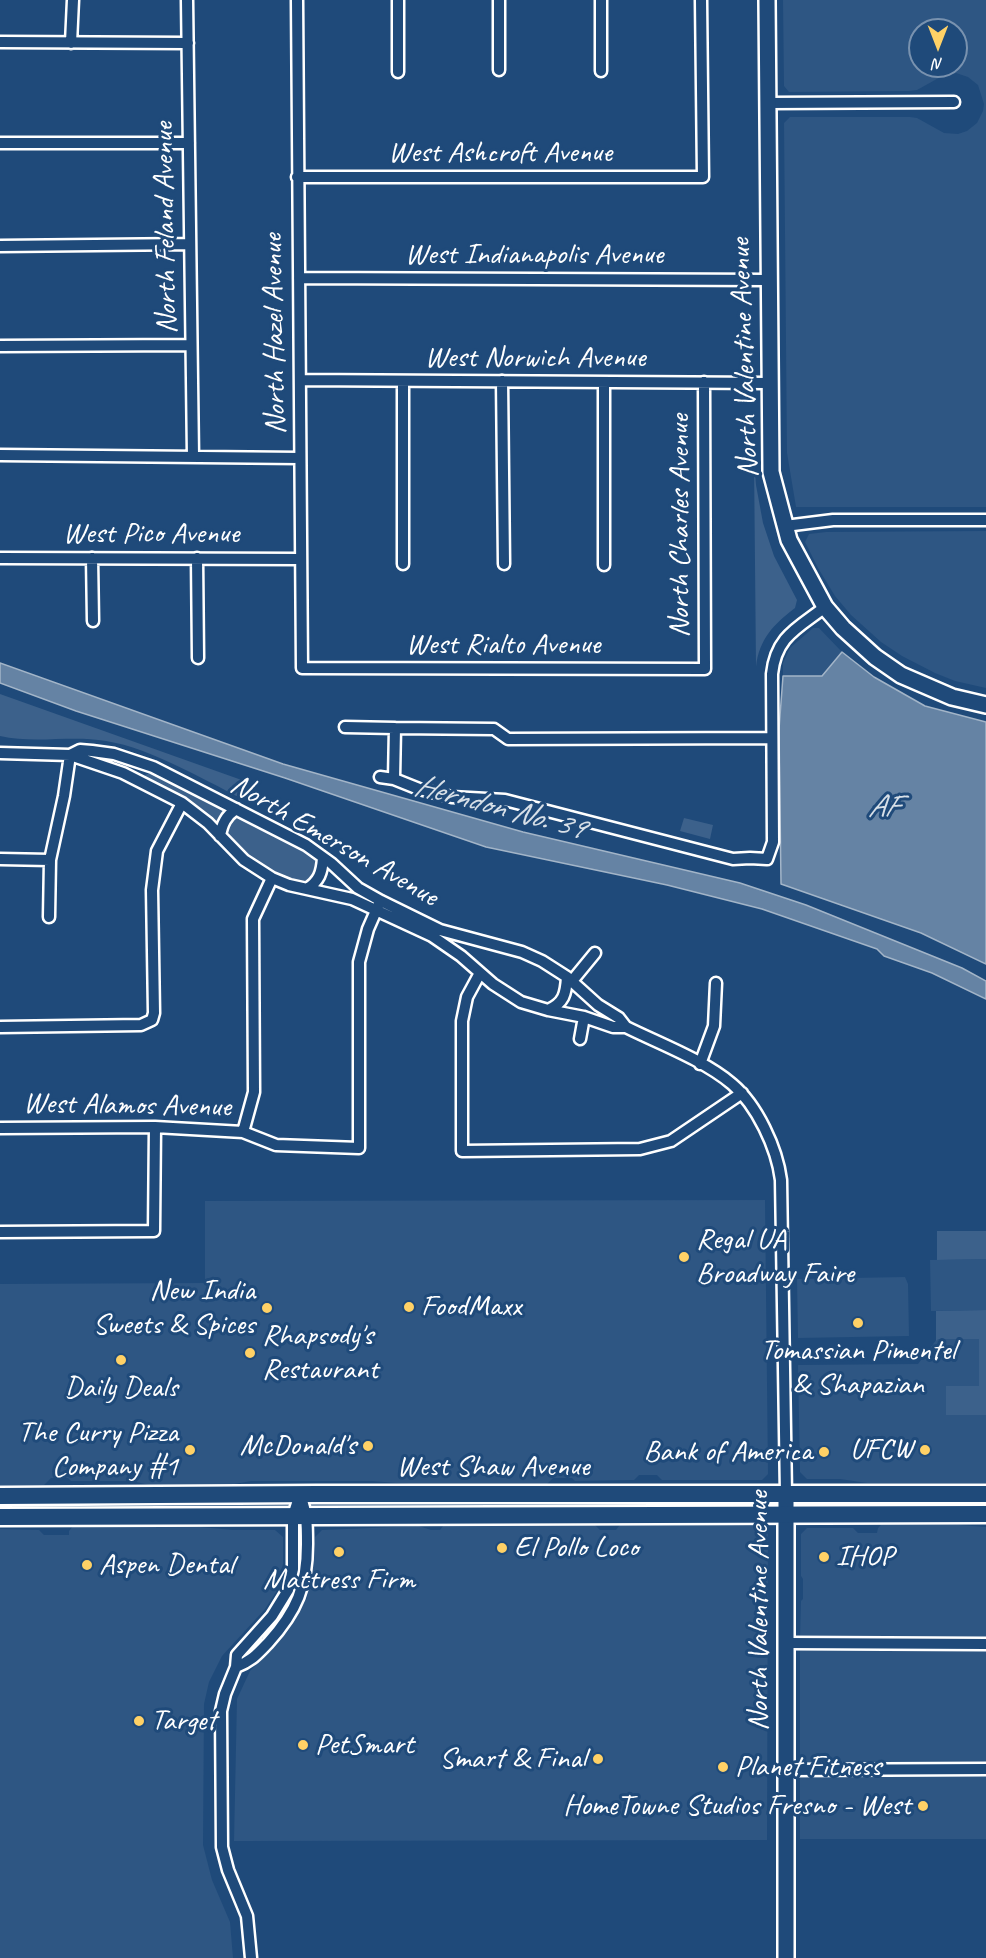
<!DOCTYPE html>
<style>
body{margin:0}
#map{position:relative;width:986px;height:1958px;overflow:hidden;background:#1f4a7a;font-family:Caveat,sans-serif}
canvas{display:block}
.north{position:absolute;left:908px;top:18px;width:60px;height:60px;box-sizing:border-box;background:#1f4a7a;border:2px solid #7992af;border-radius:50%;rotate:180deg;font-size:16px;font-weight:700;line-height:24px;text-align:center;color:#fff}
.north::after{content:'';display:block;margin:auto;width:21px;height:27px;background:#ffd166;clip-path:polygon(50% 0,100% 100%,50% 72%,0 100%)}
</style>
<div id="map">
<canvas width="986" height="1958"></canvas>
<div class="north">N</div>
</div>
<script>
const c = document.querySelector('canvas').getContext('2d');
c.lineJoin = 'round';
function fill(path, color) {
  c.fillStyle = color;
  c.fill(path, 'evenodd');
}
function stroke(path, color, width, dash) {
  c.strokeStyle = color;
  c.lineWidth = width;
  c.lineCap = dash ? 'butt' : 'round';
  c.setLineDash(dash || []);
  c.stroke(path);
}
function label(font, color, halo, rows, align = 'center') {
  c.font = font + ' Caveat,sans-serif';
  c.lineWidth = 6;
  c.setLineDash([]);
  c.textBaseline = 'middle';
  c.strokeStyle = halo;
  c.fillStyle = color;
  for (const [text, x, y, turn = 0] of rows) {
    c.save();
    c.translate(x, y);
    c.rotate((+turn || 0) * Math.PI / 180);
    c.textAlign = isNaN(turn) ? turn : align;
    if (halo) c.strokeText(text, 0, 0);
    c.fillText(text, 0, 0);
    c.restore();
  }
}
fill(new Path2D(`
 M783 0H986V507H796L787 453 784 123 790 117H910L917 118 944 133 958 134 967 131 977 123 983 111 984 104 978 85 968 77 956 73 944 75 917 90 909 91 789 92 784 86ZM920 30H956V66H920Z
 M986 531V688L955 681 935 673 902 656 881 642 851 615 835 596 818 568 805 542 809 534 826 532Z
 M813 628H819L842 652 822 676H783V663L790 648Z
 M765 1200 768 1474 762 1480H662L657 1475H639L634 1480 575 1481 572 1478H553L547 1484H408L372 1481H251L235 1484 149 1485 132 1481H71L68 1478H51L44 1485H0V1284L205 1283V1201Z
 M986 1259V1310L931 1311 930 1260Z
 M905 1277 908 1284 909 1336 798 1338 797 1279Z
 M937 1339H979V1386L946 1414 986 1415V1483H867L840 1479H807L800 1472 798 1365 918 1364Z
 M446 1522 595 1525 600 1530H616L622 1522 761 1526 768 1532 767 1840 234 1841 237 1699 250 1671 288 1631 307 1598 315 1537 322 1530 419 1526 431 1530H440Z
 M881 1525H959L986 1527V1637H800L801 1601 803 1599V1579L801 1576V1534L807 1528H853L858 1533H877L878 1528Z
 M73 1526H190L233 1530H275L283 1537V1564L276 1592 265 1609 222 1656 209 1682 204 1704 203 1845 212 1880 230 1922 233 1958H0V1529L39 1530 44 1535H69V1531Z
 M800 1648H986V1762H800Z
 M986 1774V1839H800V1775Z`), '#2e5683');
fill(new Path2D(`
 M754 461 756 485 763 523 774 556 797 600 795 608C774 624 759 639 756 667Z
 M0 694 250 783 251 803C209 783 152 748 106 741 71 735 34 744 0 736Z
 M152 772 228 810 218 827 146 780 145 775Z
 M237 816C256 825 302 844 315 858 318 861 317 866 317 871 313 891 291 880 279 875 260 866 242 851 227 836L228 824Z
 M684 818 713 825 710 839 680 831Z
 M986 1231V1259L937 1260V1231Z
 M986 1310V1415H946V1386H979V1339H938L936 1341V1311Z`), '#3c618b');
const water = new Path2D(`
 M842 652 874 677 925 706 986 722V964L921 933 781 884 779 729 783 676H822Z
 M0 663 283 764 523 832 740 883 806 905 962 968 986 981V999L932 973 884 956 877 949 762 909 667 885 486 847 285 778 76 711 0 683Z`);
fill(water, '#6583a4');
stroke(water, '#a3b5c8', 1.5);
const street = new Path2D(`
 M187 0 193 456
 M297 0 302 668 705 669 704 382
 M398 0V72
 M499 0V70
 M601 0V71
 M0 42 188 43
 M71 43 73 0
 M768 103 954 102
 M0 143H189
 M297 177H703L701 0
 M0 246 190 244
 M299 278 769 280
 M0 346 191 345
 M300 380 769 383
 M403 381V564
 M502 381 504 564
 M604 382V565
 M0 455 300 458
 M785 526 833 520H986
 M0 558 301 559
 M92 558 93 621
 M197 558 198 658
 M345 727 395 728
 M0 753 70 755 123 773 182 803 208 823 244 860 272 878 289 885 352 899 432 936 461 956 493 984 521 1002 548 1010 584 1017 613 1027H626C658 1043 704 1060 732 1084 757 1105 777 1148 781 1180L786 1494
 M70 755 80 750 92 751 114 754 153 767 306 845 331 863 358 888 381 901 440 930 522 952 542 961 567 977 598 1005 619 1018 626 1027
 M380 777 394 779 419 789 452 797 505 800 733 859 750 858 767 859 773 842 772 674C776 636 798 628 825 607
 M394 779 395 728 494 729 508 739 772 738
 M220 836C222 824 226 816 236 809
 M0 859 50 860
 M307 889C319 881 322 873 323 858
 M49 917 50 860 64 796 70 755
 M480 973 467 997 462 1021V1151L640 1149 671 1141 742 1093
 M572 981 595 953
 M548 1010C564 1003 566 994 567 977
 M0 1027 141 1025 152 1020 154 1013 152 890 157 851 182 803
 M580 1039 584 1017
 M700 1064 714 1026 716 983
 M0 1128 155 1127 243 1132 276 1145 359 1148V962L368 929 379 904
 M243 1132 254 1092 253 919 272 878
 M0 1232 154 1231 155 1127
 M787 1643 986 1644
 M236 1667C252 1661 257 1654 268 1643 297 1611 307 1586 307 1544 307 1522 307 1515 300 1494
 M786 1770 986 1769
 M251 1958 247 1916 228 1870 222 1847 221 1711 225 1694 236 1667 237 1655 272 1616 288 1590 293 1569V1516L300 1494`);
const secondary = new Path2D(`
 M767 0 771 472 789 540 825 607 843 628 875 657 901 675 952 697 986 705
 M786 1958V1494`);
const primary = new Path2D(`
 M0 1496 316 1494H986
 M0 1517 986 1514`);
stroke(street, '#fff', 15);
stroke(secondary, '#fff', 20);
stroke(primary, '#fff', 21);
stroke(street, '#1f4a7a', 10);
stroke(secondary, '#1f4a7a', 15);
stroke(primary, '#1f4a7a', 16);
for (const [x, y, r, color] of [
 [684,1257,6,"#ffd166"],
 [409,1307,6,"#ffd166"],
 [267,1308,6,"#ffd166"],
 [858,1323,6,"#ffd166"],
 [250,1353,6,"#ffd166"],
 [121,1360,6,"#ffd166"],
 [368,1446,6,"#ffd166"],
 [190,1450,6,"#ffd166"],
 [925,1450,6,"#ffd166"],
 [824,1452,6,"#ffd166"],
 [502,1548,6,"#ffd166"],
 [339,1552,6,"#ffd166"],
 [824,1557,6,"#ffd166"],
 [87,1565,6,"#ffd166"],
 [139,1721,6,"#ffd166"],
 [303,1745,6,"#ffd166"],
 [598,1759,6,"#ffd166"],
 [723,1767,6,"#ffd166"],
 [923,1806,6,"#ffd166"]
]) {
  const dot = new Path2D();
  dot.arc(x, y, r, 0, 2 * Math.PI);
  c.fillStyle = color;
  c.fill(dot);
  stroke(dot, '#1f4a7a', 2);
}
label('30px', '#fff', '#1f4a7a', [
 ["West Ashcroft Avenue",500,153],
 ["North Feland Avenue",166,228,-91],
 ["West Indianapolis Avenue",534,255],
 ["North Hazel Avenue",275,334,-91],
 ["West Norwich Avenue",535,358],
 ["North Valentine Avenue",745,358,-92],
 ["North Charles Avenue",680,526,-90],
 ["West Pico Avenue",151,534],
 ["West Rialto Avenue",503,645],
 ["North Emerson Avenue",334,841,30],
 ["West Alamos Avenue",127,1106,1],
 ["West Shaw Avenue",493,1467],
 ["North Valentine Avenue",759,1611,-90]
]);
label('30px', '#fff', '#1f4a7a', [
 ["Regal UA",696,1240],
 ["Broadway Faire",696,1274],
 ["New India",255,1291,"right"],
 ["Sweets & Spices",255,1325,"right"],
 ["FoodMaxx",421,1307],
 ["Rhapsody's",262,1336],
 ["Restaurant",262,1370],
 ["Tomassian Pimentel",858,1351,"center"],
 ["& Shapazian",858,1385,"center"],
 ["Daily Deals",121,1388,"center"],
 ["The Curry Pizza",178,1433,"right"],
 ["Company #1",178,1467,"right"],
 ["McDonald's",356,1446,"right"],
 ["UFCW",913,1450,"right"],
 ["Bank of America",812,1452,"right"],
 ["El Pollo Loco",514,1548],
 ["IHOP",836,1557],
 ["Aspen Dental",99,1565],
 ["Mattress Firm",339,1580,"center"],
 ["Target",151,1721],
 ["PetSmart",315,1745],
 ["Smart & Final",586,1759,"right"],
 ["Planet Fitness",735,1767],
 ["HomeTowne Studios Fresno - West",911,1806,"right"]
], 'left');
label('italic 32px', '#d8e0e8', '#1f4a7a', [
 ["Herndon No. 39",499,808,15],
 ["AF",883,808]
]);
</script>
